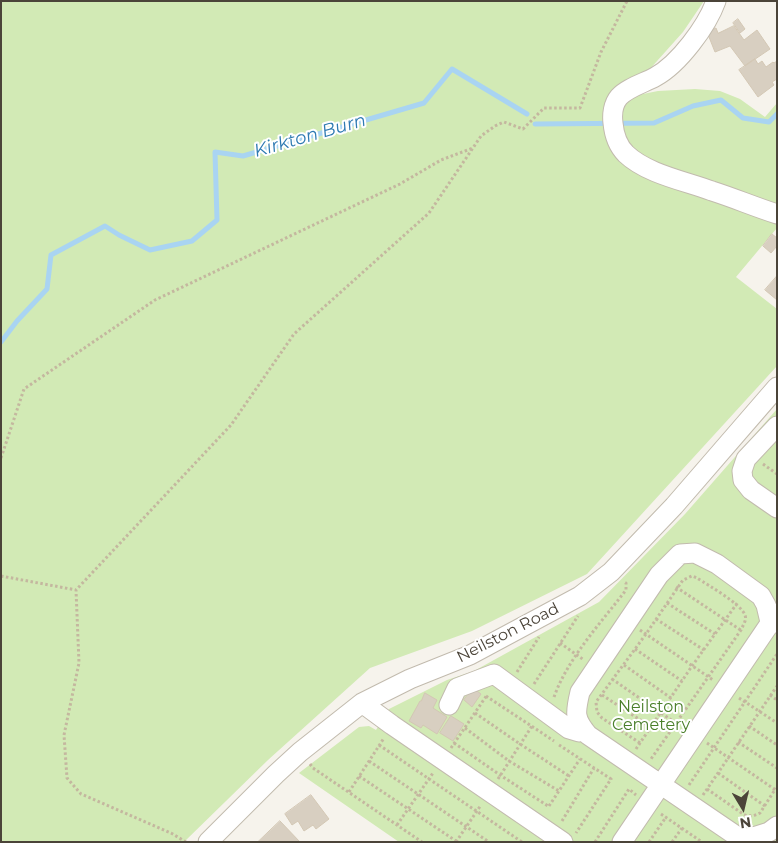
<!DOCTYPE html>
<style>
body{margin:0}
#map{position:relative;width:778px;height:843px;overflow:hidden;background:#f6f3ec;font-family:Montserrat,sans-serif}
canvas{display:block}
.frame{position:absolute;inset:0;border:2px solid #4b4439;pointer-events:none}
.north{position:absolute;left:718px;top:783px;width:50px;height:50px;-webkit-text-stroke:4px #fff;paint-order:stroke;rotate:171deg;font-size:14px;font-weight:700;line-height:20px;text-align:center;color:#4b4439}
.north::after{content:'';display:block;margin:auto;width:18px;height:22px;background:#4b4439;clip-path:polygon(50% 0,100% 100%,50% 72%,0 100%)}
</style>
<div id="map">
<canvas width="778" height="843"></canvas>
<div class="frame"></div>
<div class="north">N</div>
</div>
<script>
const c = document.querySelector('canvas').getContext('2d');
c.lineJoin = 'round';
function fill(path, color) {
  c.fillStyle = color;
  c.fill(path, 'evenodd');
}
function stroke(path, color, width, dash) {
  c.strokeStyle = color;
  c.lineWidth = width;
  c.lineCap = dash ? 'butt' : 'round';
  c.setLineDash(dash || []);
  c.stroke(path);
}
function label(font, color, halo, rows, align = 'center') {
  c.font = font + ' Montserrat,sans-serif';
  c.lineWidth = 4;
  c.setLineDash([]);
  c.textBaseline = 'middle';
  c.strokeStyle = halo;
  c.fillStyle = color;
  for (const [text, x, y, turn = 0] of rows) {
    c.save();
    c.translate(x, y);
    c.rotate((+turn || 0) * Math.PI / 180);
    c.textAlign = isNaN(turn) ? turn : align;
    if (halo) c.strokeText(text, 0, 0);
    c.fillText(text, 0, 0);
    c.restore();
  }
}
fill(new Path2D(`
 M1 1H704L683 32 649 70 608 101 658 91 695 89 720 91 740 99 765 117 777 103V228L736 277 777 309V366L587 574 472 631 370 668 268 760 184 842H1Z
 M777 409V842H399L299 773 359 727 369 726 376 730 389 709 447 680 474 671 599 602 685 514Z`), '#d2eab5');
stroke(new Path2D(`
 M535 124 654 123 693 106 721 100 743 118 769 122 777 114
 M1 342 17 321 47 289 51 255 105 226 119 235 150 250 192 241 217 220 215 152 243 156 424 103 452 69 527 114`), '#a9d4f2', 5);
const building = new Path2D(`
 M738 19 745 29 740 33 733 23Z
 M734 26 744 40 757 30 770 49 745 66 730 46 715 52 707 32 716 28 718 33Z
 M755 59 758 64 762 61 766 67 773 62 774 63 777 61V79L772 82 774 85 758 97 739 70Z
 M772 234 777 238V246L771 253 763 246Z
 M777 276V300L765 290Z
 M473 688 481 694 472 707 464 700Z
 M425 693 437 700 433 708 447 717 437 734 423 725 421 728 409 721 420 701H421Z
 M451 716 464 724 453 741 440 733Z
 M311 795 329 819 316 829 313 825 304 831 298 821 292 825 285 814Z
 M280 821 300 842H258Z`);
fill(building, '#d8cfc1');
stroke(building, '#d3c7b4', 1);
const minor = new Path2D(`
 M716 1C707 26 679 64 655 77 644 83 627 88 619 97 613 104 612 115 613 123 614 134 617 145 626 154 647 174 685 181 712 191 734 198 755 207 777 214
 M777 426 746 459 742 471 743 480 751 490 777 508
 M777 623 770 622 766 605 761 596 717 564 695 553 680 554 659 575 580 692C575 713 574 718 588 735L738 837 750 838 769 832 777 826
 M362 703 392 725 563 842
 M449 705 457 688 494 674 569 729 579 732 584 730
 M208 842 276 774 300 752 362 703 410 679 470 655 580 596 611 572 674 506 777 387
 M622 842 777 613`);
stroke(minor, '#c2bbae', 21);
stroke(new Path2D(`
 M1 458 24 389 155 300 400 184 441 160 473 148
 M763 464 777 474
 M1 576 76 590
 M676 587 742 631
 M667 603 715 634
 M656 619 704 650
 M640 630 713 680
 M560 643 584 660
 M635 649 682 681
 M624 665 671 698
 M517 672 539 637
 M612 679 677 724
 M534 684 578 616
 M602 695 651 727
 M770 695 777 700
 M486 696 554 741
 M554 697C568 658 600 624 626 590V583L624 582
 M739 698 777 723
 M475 713 520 744 569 776
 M749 726 777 745
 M465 728 509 761 559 791
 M738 742 777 768
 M454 743 500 775 548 806
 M640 743 602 718 597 712 596 702 646 634 683 580 692 576 697 578C708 585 741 604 745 615 747 620 743 625 741 630L651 759
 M707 743 777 791
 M379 745 522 842
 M559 745 611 779 576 833
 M451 748 487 695
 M636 749 692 666 738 602
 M369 761 489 842
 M310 764 313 768 422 842
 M718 773 765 806
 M359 776 456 841
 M498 779 532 726
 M689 785 777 654
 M707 789 743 814C749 817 754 816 760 813L776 788
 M349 792 384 738
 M703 795 777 686
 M549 806 580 759
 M661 814 702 842
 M562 821 594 768
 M397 825 433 773
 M186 842 171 833 81 794 67 778 64 735 79 663 76 590 231 425 294 334 429 213 481 136 495 126 504 122 523 129 544 108H580L601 52 627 1
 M456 842 481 805
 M595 842 629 789 636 795
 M649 842 666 817
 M672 842 682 828`), '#c4b79f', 3, [2.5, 2.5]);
stroke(minor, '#fff', 19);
label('16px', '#4b4439', '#fff', [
 ["Neilston Road",508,633,-27]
]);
label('16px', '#4a7f2a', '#fff', [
 ["Neilston",651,707],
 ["Cemetery",651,725]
]);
label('italic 18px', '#2e7ab2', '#fff', [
 ["Kirkton Burn",310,136,-16]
]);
</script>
